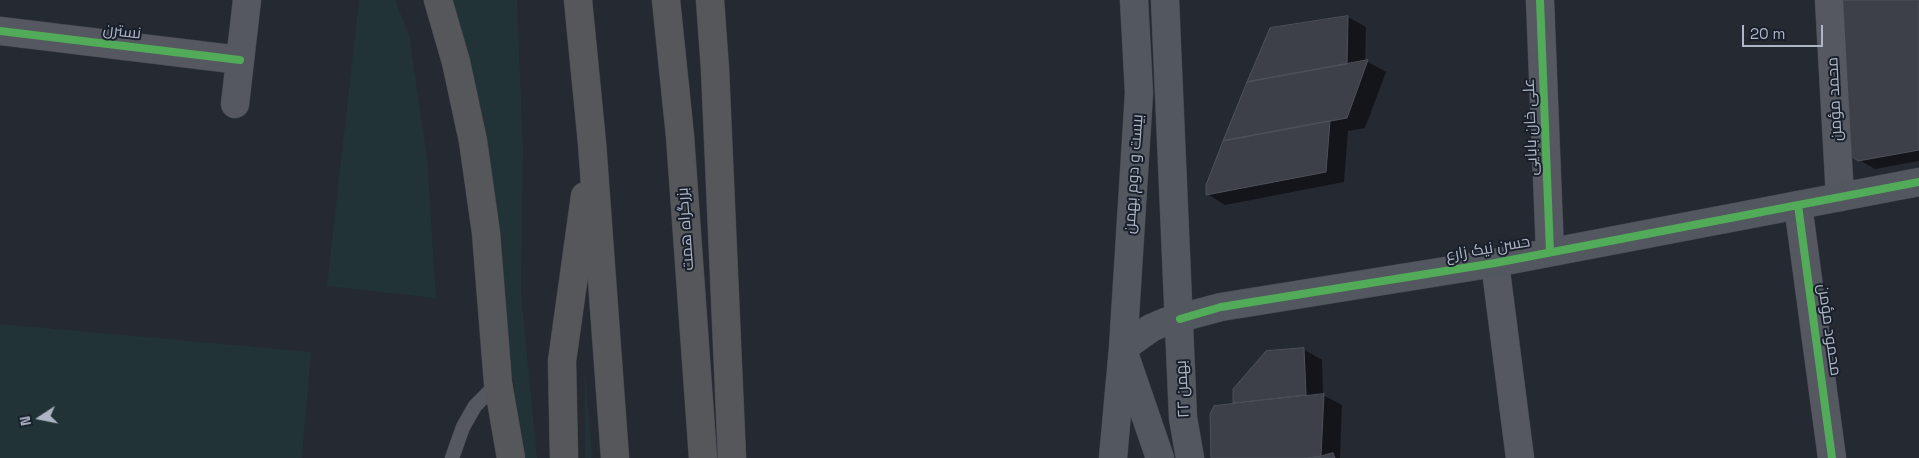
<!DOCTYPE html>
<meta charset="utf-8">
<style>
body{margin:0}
#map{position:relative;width:1919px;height:458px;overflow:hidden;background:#252932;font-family:"Space Grotesk",sans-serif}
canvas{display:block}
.north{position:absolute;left:15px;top:393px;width:50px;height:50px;-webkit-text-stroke:4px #19202c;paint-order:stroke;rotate:259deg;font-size:14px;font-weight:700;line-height:20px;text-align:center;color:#aeb5c4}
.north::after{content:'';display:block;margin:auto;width:18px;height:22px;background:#aeb5c4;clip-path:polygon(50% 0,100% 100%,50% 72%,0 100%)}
.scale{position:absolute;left:1742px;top:25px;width:81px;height:22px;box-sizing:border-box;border:2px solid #aeb5c4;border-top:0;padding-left:6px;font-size:15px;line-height:18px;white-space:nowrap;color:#aeb5c4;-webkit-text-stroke:4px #19202c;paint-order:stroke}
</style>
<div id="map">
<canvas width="1919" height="458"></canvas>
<div class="north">N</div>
<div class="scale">20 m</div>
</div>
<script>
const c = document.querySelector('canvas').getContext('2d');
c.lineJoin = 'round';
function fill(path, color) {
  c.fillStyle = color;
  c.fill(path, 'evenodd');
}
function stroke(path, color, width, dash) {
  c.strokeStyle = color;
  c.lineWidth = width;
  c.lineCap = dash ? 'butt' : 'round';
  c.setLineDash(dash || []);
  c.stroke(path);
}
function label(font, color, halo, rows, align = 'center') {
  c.font = font + ' "Space Grotesk",Cairo,sans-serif';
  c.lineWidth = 4;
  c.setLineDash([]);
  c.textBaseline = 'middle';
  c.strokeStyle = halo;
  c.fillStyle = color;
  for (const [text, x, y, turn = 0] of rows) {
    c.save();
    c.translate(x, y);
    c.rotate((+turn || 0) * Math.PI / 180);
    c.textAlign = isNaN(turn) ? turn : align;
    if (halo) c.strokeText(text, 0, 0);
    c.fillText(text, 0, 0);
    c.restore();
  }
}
fill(new Path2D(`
 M359 0H395L409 35 427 158 436 298 327 286Z
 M448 0H517L523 151 521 293 537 458H526L512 375 503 278Z
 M0 324 311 352 302 458H0Z
 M585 368 592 458H585Z`), '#223337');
fill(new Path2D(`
 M1919 0V161L1875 169 1859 160Z
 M1348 17 1366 27 1365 62H1368L1386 72 1365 128 1348 131 1344 182 1225 205 1207 194Z
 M1303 349 1322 360 1323 395 1342 405 1340 458H1212L1234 404V389Z`), '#0007');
const building = new Path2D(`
 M1836 0H1919V150L1858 161 1842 149Z
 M1348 16 1347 64 1247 82 1270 28Z
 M1368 60 1347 118 1223 141 1247 82Z
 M1330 121 1326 172 1206 195V185L1223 141Z
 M1304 348 1306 395 1233 403V389L1266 351Z
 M1324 394 1321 456 1308 458H1211L1210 414 1214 406Z
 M1333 453 1335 458H1308L1321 456Z`);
fill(building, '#3d4048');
stroke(building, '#4d515a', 1);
const lane = new Path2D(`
 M452 458 463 427 475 406 498 383`);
const street = new Path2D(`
 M1540 0 1550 252
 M1829 0 1840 197
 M0 31 240 60
 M235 104 247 0
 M1798 205 1832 458
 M1495 263 1520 458`);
const secondary = new Path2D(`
 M1165 0 1183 418 1190 458
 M1123 348 1151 328 1165 322 1221 307 1495 263 1919 182
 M1126 359 1160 458
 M1113 458 1123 348 1139 93 1134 0`);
const highway = new Path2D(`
 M438 0 456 62 473 141 486 233 498 383 511 458
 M578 0 592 143 615 458
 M666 0 680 136 703 458
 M710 0 715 69 732 458
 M564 458 562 361 585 196`);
stroke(lane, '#41444b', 15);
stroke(street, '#41444b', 29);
stroke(secondary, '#41444b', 29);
stroke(highway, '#42454d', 29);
stroke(lane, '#555860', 14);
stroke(street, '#555860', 28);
stroke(secondary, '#53575f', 28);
stroke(highway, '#55575a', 28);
stroke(new Path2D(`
 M1540 0 1550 252
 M0 31 240 60
 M1798 205 1832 458
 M1180 319 1221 307 1495 263 1919 182`), '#51ab58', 8);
label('16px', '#aeb5c4', '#19202c', [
 ["نسترن",122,32,7],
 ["محمد مؤمن",1835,99,-93],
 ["علی خان بابایی",1531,127,-92],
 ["بیست و دوم بهمن",1134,174,-86],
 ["بزرگراه همت",686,229,-94],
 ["حسن نیک زارع",1488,249,-10],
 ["محمود مؤمن",1829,330,82],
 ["۲۲ بهمن",1183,389,-93]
]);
</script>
